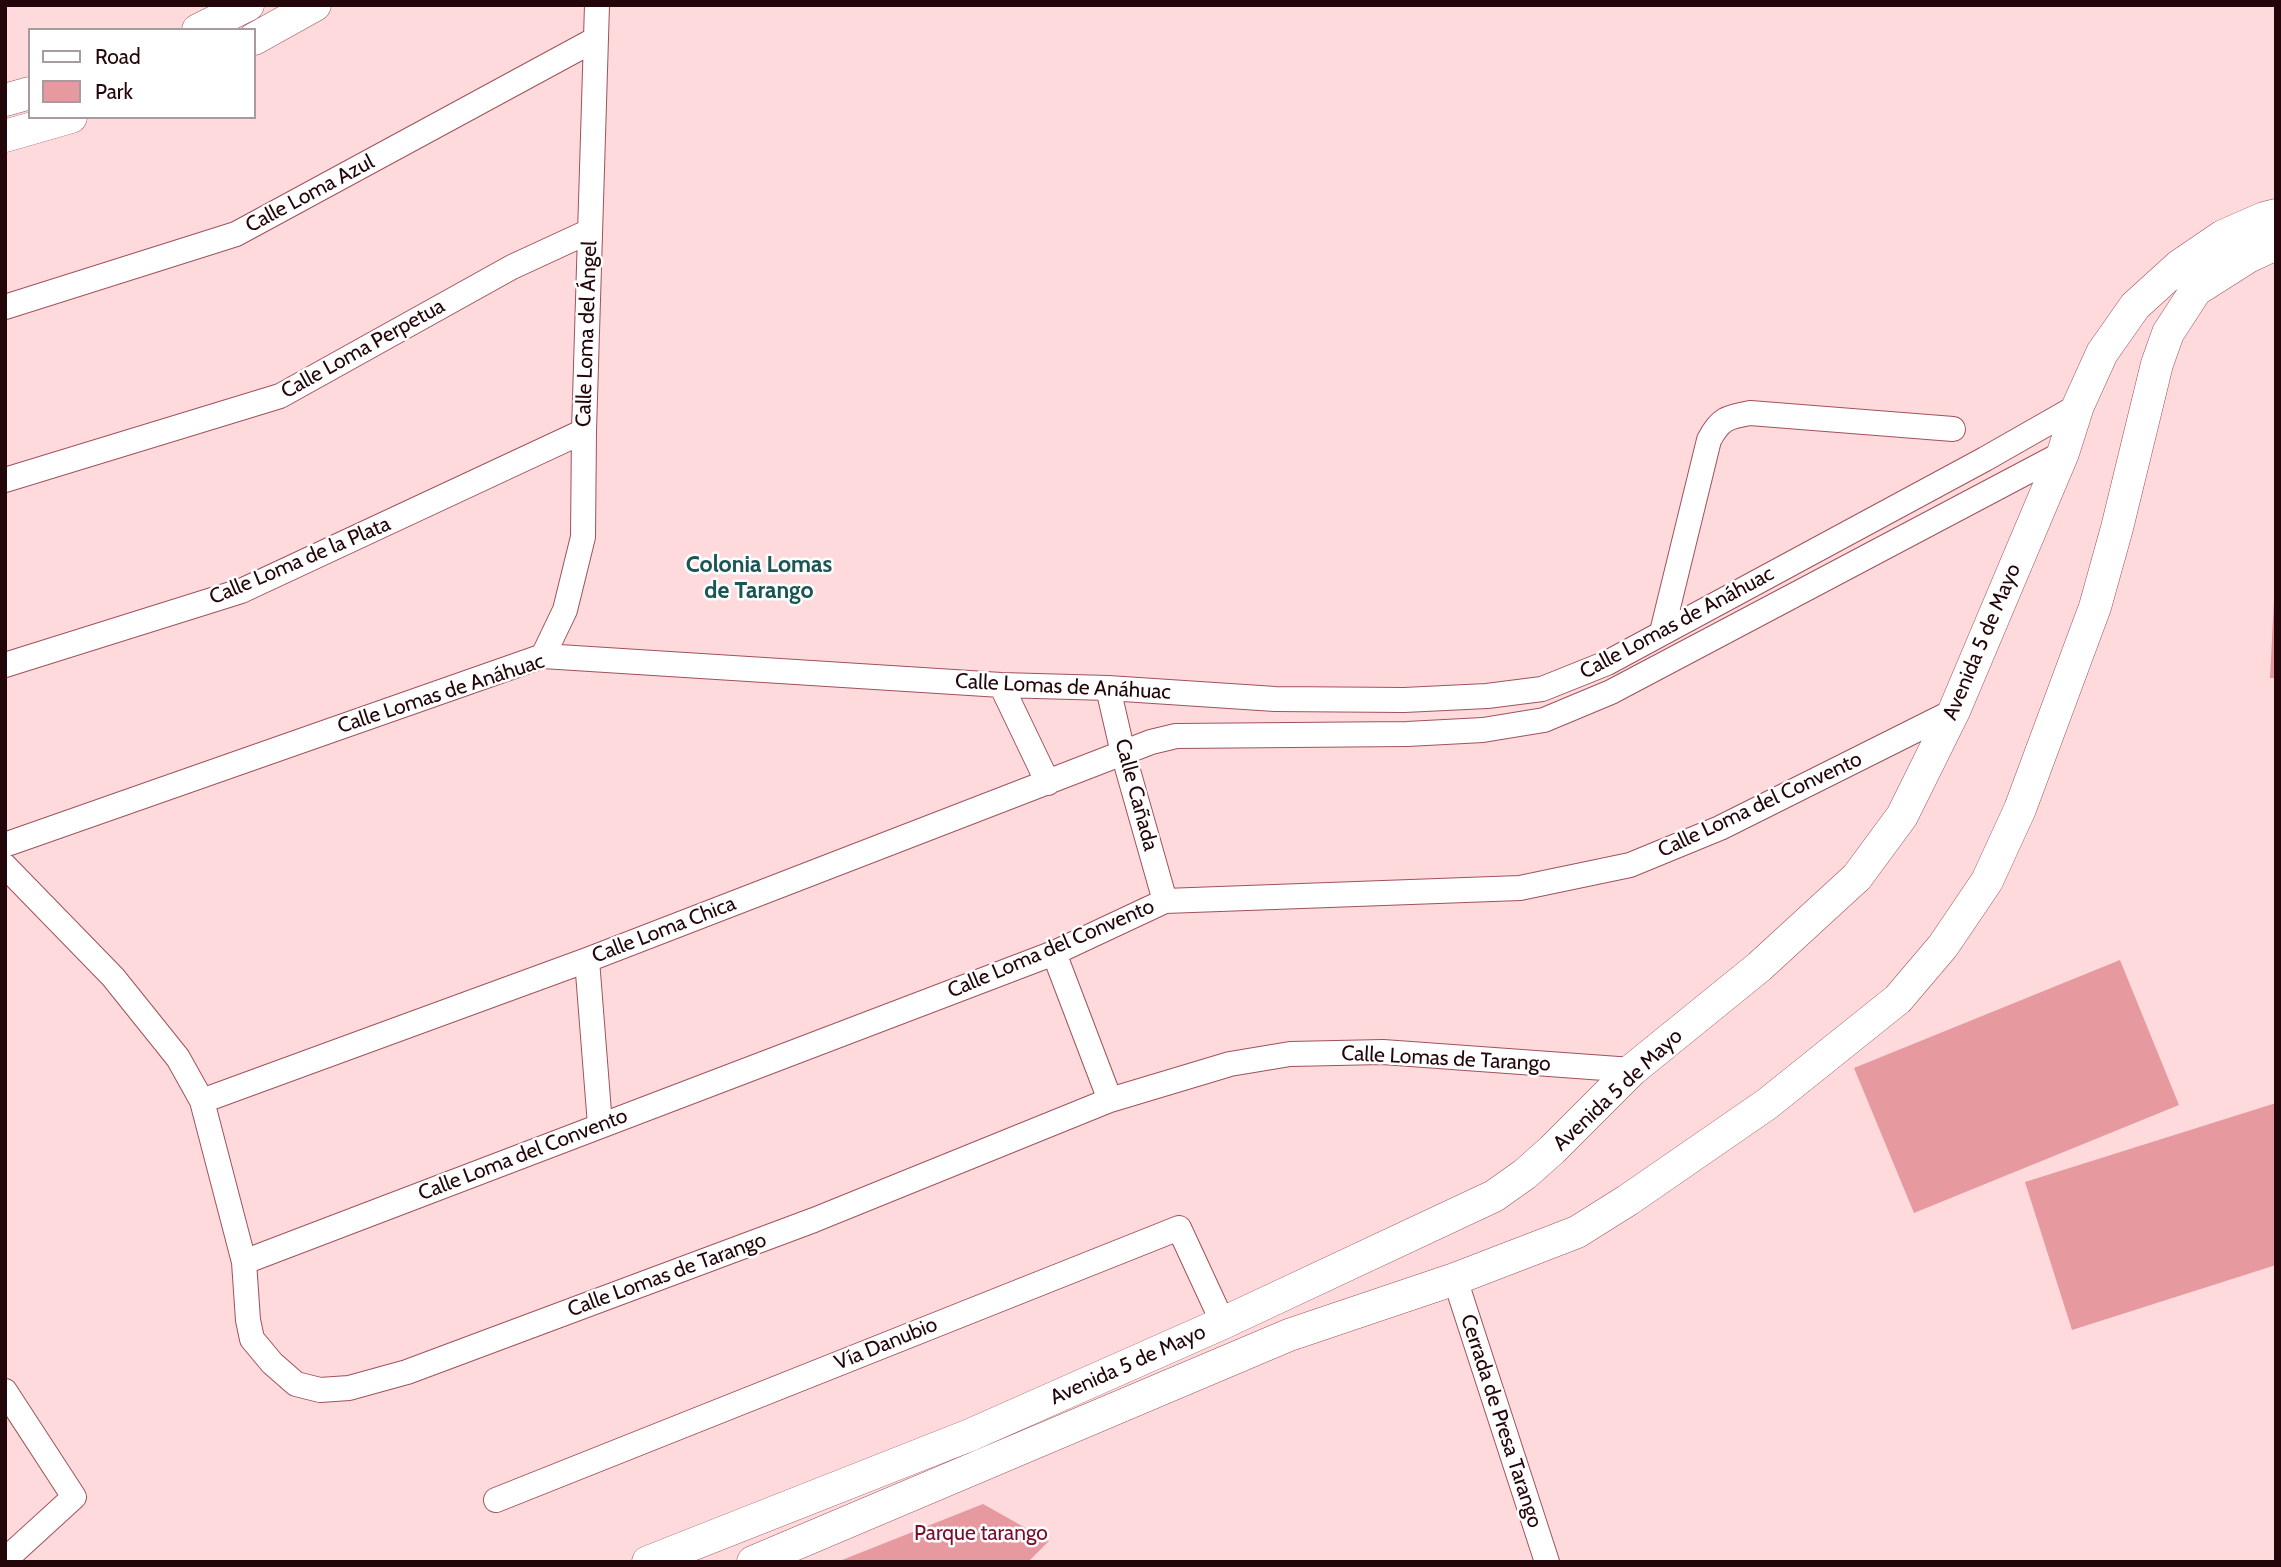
<!DOCTYPE html>
<meta charset="utf-8">
<style>
body{margin:0}
#map{position:relative;width:2281px;height:1567px;overflow:hidden;background:#fedadc;font-family:Cabin,sans-serif}
canvas{display:block}
.frame{position:absolute;inset:0;border:7px solid #23060a;pointer-events:none}
.legend{position:absolute;left:28px;top:28px;width:228px;height:91px;box-sizing:border-box;background:#fff;border:2px solid #a79b9d;margin:0;padding:9px 12px;list-style:none;font-size:21px;color:#23060a}
.legend li{display:flex;align-items:center;gap:14px;height:35px}
.legend b{width:35px;border:2px solid #a79b9d}
</style>
<div id="map">
<canvas width="2281" height="1567"></canvas>
<div class="frame"></div>
<ul class="legend">
<li><b style="height:9px;background:#fff"></b>Road</li>
<li><b style="height:19px;background:#e69aa0"></b>Park</li>
</ul>
</div>
<script>
const c = document.querySelector('canvas').getContext('2d');
c.lineJoin = 'round';
function fill(path, color) {
  c.fillStyle = color;
  c.fill(path, 'evenodd');
}
function stroke(path, color, width, dash) {
  c.strokeStyle = color;
  c.lineWidth = width;
  c.lineCap = dash ? 'butt' : 'round';
  c.setLineDash(dash || []);
  c.stroke(path);
}
function label(font, color, halo, rows, align = 'center') {
  c.font = font + ' Cabin,sans-serif';
  c.lineWidth = 5;
  c.setLineDash([]);
  c.textBaseline = 'middle';
  c.strokeStyle = halo;
  c.fillStyle = color;
  for (const [text, x, y, turn = 0] of rows) {
    c.save();
    c.translate(x, y);
    c.rotate((+turn || 0) * Math.PI / 180);
    c.textAlign = isNaN(turn) ? turn : align;
    if (halo) c.strokeText(text, 0, 0);
    c.fillText(text, 0, 0);
    c.restore();
  }
}
fill(new Path2D(`
 M2276 559V678H2270Z
 M2120 960 2179 1105 1914 1213 1854 1068Z
 M2276 1103V1265L2072 1330 2025 1182Z
 M983 1504 1049 1541 1028 1562H837Z`), '#e69aa0');
const minor = new Path2D(`
 M5 307 236 234 596 39
 M5 480 280 396 512 267 590 231
 M1662 632 1709 440C1720 419 1727 417 1750 413L1953 429
 M543 656 565 610 583 537 584 431 597 5
 M5 665 241 591 584 431
 M1001 685 1048 783
 M1108 688 1123 753 1165 901
 M10 843 543 656 1001 685 1108 688 1275 699 1404 700 1487 696 1542 689 1607 663 1985 459 2078 406
 M5 866 113 977 178 1058 202 1101 244 1262 248 1320 252 1339 272 1363 296 1384 320 1390 349 1388 407 1372 814 1220 1110 1100 1230 1064 1290 1054 1383 1052 1632 1070
 M1054 953 1110 1100
 M587 960 600 1125
 M202 1101 587 960 1151 742 1176 736 1407 734 1483 730 1544 720 1611 692 2063 453
 M244 1262 1054 953 1165 901 1520 888 1630 865 1720 828 1954 711
 M1455 1279 1547 1562
 M5 1391 74 1497 5 1560
 M496 1500 1179 1228 1223 1323`);
const major = new Path2D(`
 M198 30 248 5
 M254 39 315 5
 M5 100 30 93
 M5 136 71 117
 M648 1562 970 1435 1223 1323 1494 1196 1525 1174 1552 1150 1632 1070 1759 967 1857 877 1902 816 1954 711 2063 453 2078 406 2102 353 2135 306 2179 266 2223 236 2264 218 2276 215
 M753 1562 1289 1335 1455 1279 1577 1232 1628 1200 1767 1104 1898 999 1943 946 1987 881 2020 809 2095 607 2117 528 2157 364 2168 333 2196 290 2248 257 2276 244`);
stroke(minor, '#9f525b', 26);
stroke(major, '#9f525b', 33);
stroke(minor, '#fff', 24);
stroke(major, '#fff', 32);
label('21px', '#23060a', '#fff', [
 ["Calle Loma Azul",310,194,-28],
 ["Calle Loma del Ángel",587,334,-88],
 ["Calle Loma Perpetua",363,349,-29],
 ["Calle Loma de la Plata",300,561,-23],
 ["Calle Lomas de Anáhuac",1677,623,-28],
 ["Avenida 5 de Mayo",1982,642,-67],
 ["Calle Lomas de Anáhuac",1063,687,3],
 ["Calle Lomas de Anáhuac",441,694,-18],
 ["Calle Cañada",1136,795,75],
 ["Calle Loma del Convento",1760,805,-25],
 ["Calle Loma Chica",664,930,-21],
 ["Calle Loma del Convento",1051,949,-23],
 ["Calle Lomas de Tarango",1446,1059,3],
 ["Avenida 5 de Mayo",1618,1090,-43],
 ["Calle Loma del Convento",523,1155,-21],
 ["Calle Lomas de Tarango",667,1275,-20],
 ["Vía Danubio",886,1344,-22],
 ["Avenida 5 de Mayo",1128,1365,-24],
 ["Cerrada de Presa Tarango",1501,1421,72]
]);
label('21px', '#7a0e2a', '#fff', [
 ["Parque tarango",981,1534]
]);
label('bold 23px', '#1b5656', '#fff', [
 ["Colonia Lomas",759,565],
 ["de Tarango",759,591]
]);
</script>
